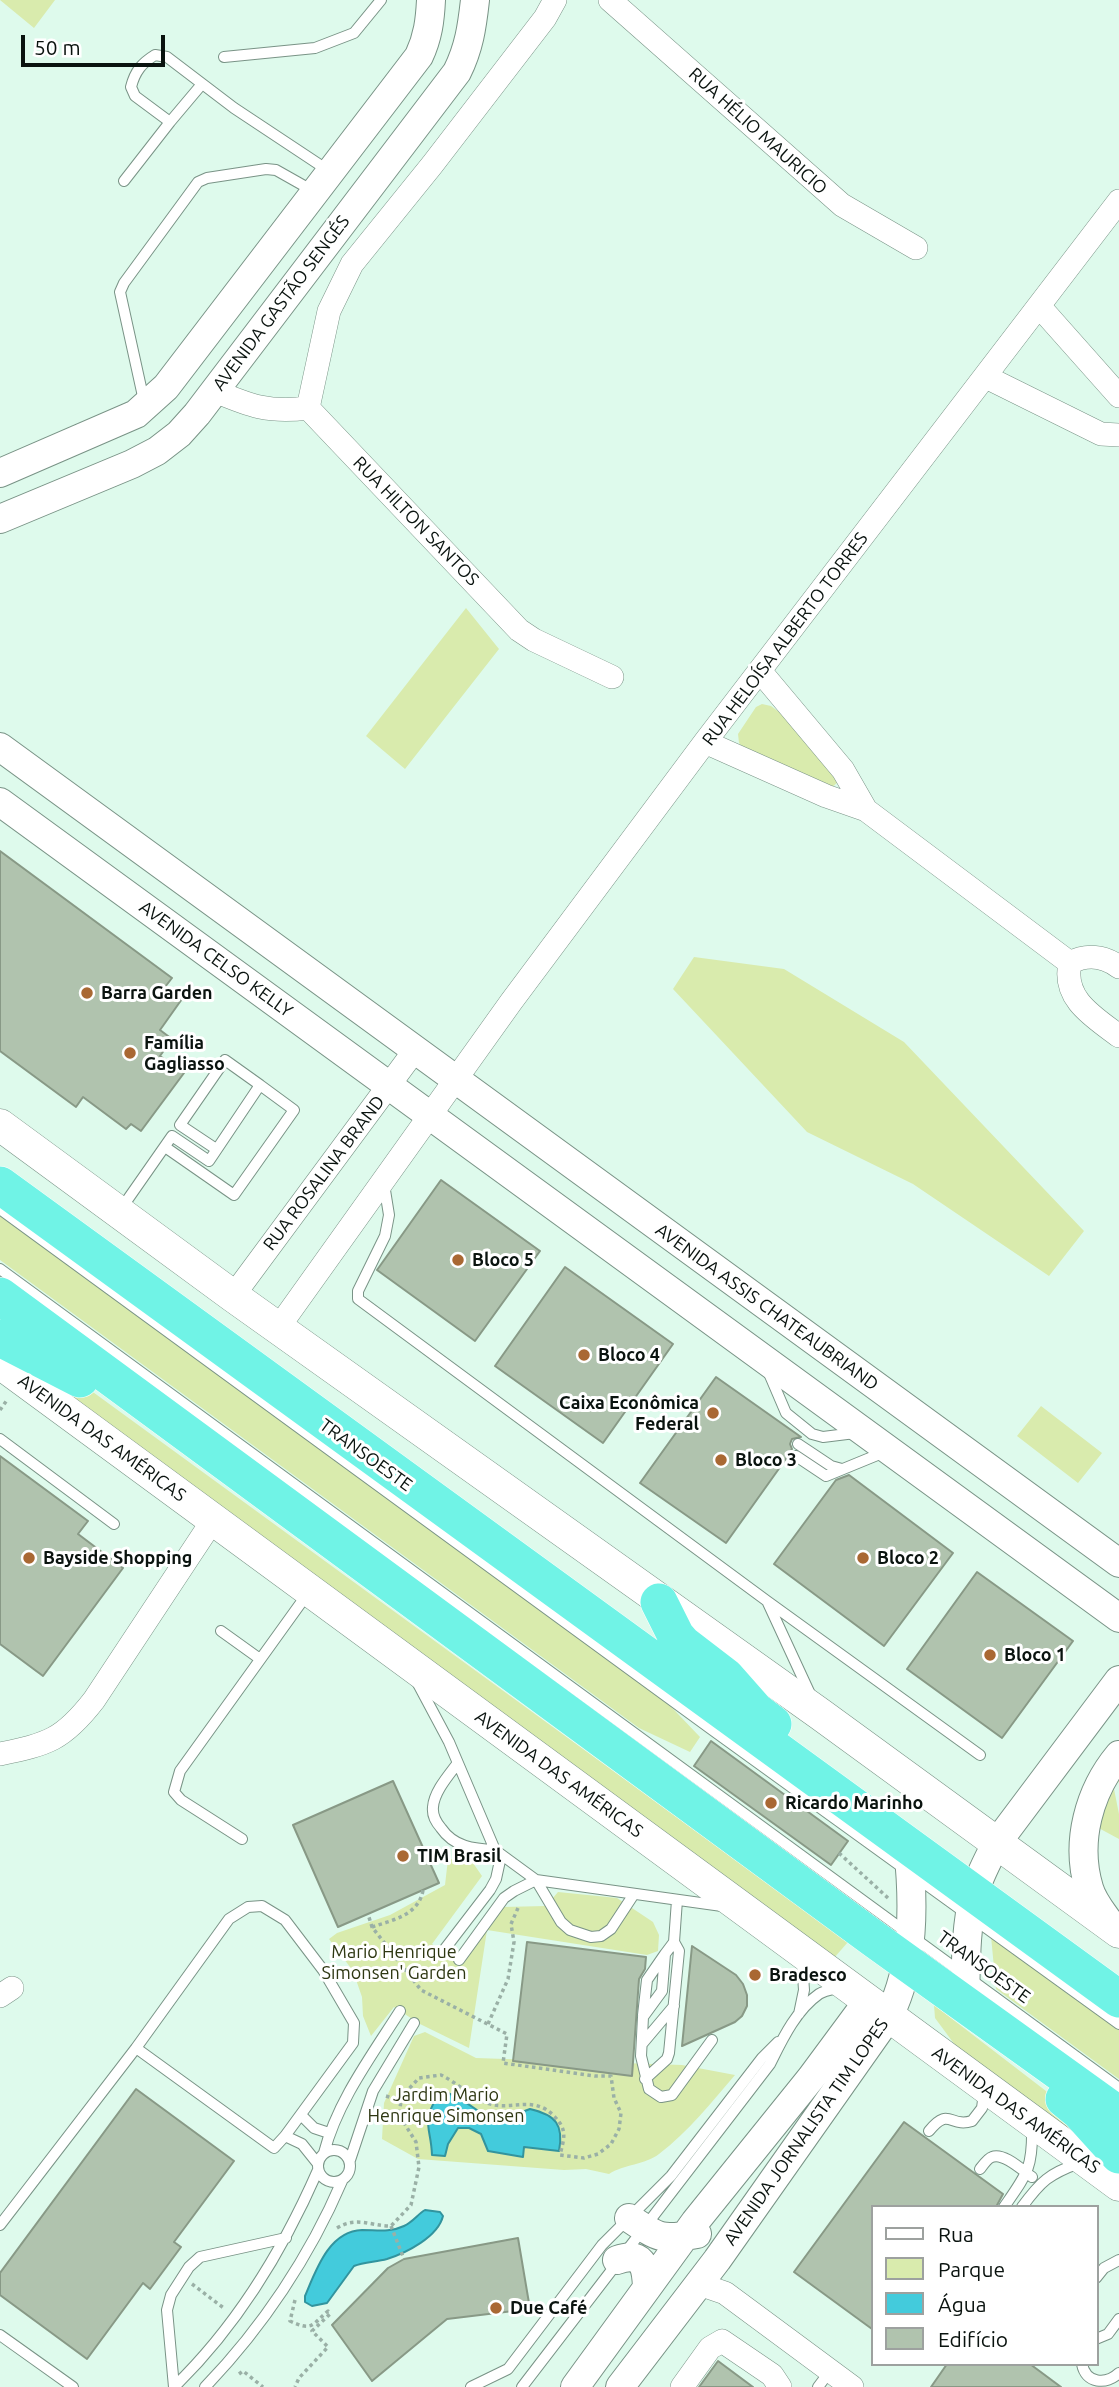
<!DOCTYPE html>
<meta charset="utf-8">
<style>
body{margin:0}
#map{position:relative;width:1119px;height:2387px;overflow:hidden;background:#defaec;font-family:Ubuntu,sans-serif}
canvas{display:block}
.legend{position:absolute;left:871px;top:2205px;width:228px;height:161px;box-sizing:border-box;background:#fff;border:2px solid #9da19f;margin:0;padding:9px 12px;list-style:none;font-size:21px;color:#0a130f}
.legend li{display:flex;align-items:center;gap:14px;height:35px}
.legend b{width:35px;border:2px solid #9da19f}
.scale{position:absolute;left:21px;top:35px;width:144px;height:32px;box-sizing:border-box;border:4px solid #0a130f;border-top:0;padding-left:9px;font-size:21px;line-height:24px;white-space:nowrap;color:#0a130f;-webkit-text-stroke:5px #fff;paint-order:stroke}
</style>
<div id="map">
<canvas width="1119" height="2387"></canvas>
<ul class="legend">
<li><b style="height:9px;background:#fff"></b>Rua</li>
<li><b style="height:19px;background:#d9ebad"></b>Parque</li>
<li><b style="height:19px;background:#43cbdc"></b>Água</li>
<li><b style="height:19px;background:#b0c3ae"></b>Edifício</li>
</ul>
<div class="scale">50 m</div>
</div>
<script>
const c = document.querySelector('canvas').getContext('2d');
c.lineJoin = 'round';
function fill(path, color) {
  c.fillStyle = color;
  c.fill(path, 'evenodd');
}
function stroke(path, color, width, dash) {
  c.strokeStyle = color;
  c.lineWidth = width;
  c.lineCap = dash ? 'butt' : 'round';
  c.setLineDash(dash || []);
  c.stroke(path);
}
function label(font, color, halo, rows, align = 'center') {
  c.font = font + ' Ubuntu,sans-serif';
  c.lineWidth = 6;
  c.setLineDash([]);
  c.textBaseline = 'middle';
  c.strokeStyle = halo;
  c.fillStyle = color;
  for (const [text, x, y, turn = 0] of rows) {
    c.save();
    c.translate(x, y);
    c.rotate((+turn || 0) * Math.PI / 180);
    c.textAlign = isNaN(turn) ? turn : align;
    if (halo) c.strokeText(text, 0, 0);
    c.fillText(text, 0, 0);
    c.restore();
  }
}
fill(new Path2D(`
 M0 0H55L34 28Z
 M466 608 499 649 405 769 366 736Z
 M762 704 771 706 779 712 836 773 838 782 830 789 743 748 739 743 738 734 756 707Z
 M694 957 784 969 904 1042 1084 1231 1049 1276 913 1184 807 1132 673 989Z
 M0 1213 656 1691 700 1737 690 1752 639 1728 0 1260Z
 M28 1359 86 1387 848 1942 834 1958 72 1399Z
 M1041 1406 1102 1453 1078 1483 1017 1436Z
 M1119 1769V1782L1113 1784 1119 1814V1839L1093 1825Z
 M448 1859 471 1860 482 1876 432 1944 462 1965 502 1907 546 1906 558 1892 617 1898 653 1922 659 1935 658 1951 647 1955 487 1930 469 2048 420 2024 394 2007 371 2036 363 2016 362 1997 353 1971 329 1939 337 1933 390 1915 445 1885Z
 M991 1936 1119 2030V2079L996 1989Z
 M934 2005 1072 2111 1091 2146 955 2045 935 2018Z
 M425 2032 476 2058 682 2065 735 2075C711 2103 688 2132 659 2154 645 2165 624 2164 609 2174L586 2169 564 2170 418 2159 382 2139 384 2103 414 2036Z`), '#d9ebad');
const water = new Path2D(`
 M448 2093C489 2111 480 2129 530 2109 556 2115 564 2125 559 2151L524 2147 523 2157 488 2151 481 2134 469 2128H458L448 2144 445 2156 432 2155C431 2127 421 2124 437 2097Z
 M425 2210 440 2212 443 2216C438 2237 406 2253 387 2259 376 2262 364 2262 354 2266L327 2303 312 2306 305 2302V2296C316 2270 329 2231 362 2230 377 2230 389 2233 404 2226 413 2222 418 2214 425 2210Z`);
fill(water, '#43cbdc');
stroke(water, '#32949e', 2);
const building = new Path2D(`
 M0 851 172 978 165 987 182 999 160 1030 172 1039 160 1056 184 1073 141 1131 131 1124 126 1129 83 1097 76 1107 0 1051Z
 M441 1180 540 1251 475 1341 377 1270Z
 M565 1267 673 1344 603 1443 495 1366Z
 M716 1377 801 1437 792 1439 790 1444 792 1449 788 1456 726 1543 640 1483Z
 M0 1456 88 1521 78 1534 123 1568 43 1676 0 1644Z
 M849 1475 953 1553 884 1646 774 1564 836 1480Z
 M977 1572 1073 1641 1002 1738 907 1669Z
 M711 1741 848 1841 831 1865 694 1766Z
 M393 1781 439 1883 338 1927 293 1825Z
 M527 1942 646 1957 645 1969 639 1979 632 2076 513 2061Z
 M692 1946 736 1975 743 1984 747 1995V2006L742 2016 735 2022 682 2046Z
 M136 2089 234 2161 174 2242 181 2247 150 2289 143 2283 87 2359 0 2295V2273Z
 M904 2122 1003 2194 996 2207H872V2329L794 2272Z
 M518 2238 530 2309 447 2319 372 2381 332 2325 388 2268 404 2259Z
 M718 2361 753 2387H699Z
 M947 2364H1030L1061 2387H931Z`);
fill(building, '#b0c3ae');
stroke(building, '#889986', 2);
const service = new Path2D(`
 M224 57 315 48 354 33 381 0
 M202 84 170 122 135 96 131 87C135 71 142 63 155 55L167 57 234 108 329 171
 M124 181 170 122
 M144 401 120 292 124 283 198 182 207 178 266 169 276 170 315 192
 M216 1149 180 1125 225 1060 260 1085
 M384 1184 389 1215 385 1236 358 1291V1299L767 1601 980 1755
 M0 1209 711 1729 1119 2024
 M121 1209 172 1136 209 1161 260 1085 294 1110 234 1195 165 1147
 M0 1269 1119 2088
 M768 1371 786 1413 812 1434 823 1437 855 1433
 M0 1439 114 1524
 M798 1444 831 1466 842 1469
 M796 1456 826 1476 887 1451
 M768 1603 811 1696
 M221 1631 260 1659
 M417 1682 449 1742 495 1850 536 1880 722 1906
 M457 1764C448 1776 434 1792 433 1807 432 1816 436 1822 441 1828 454 1847 473 1849 495 1850
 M242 1839 181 1800 174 1792 180 1771 308 1593
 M536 1880 561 1922 570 1930 591 1937 601 1936 611 1929 634 1894
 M674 1942 665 1954 662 1991 643 2017 641 2056 649 2089 661 2097 672 2095 712 2040
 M444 1950 490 1890 496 1879 501 1856
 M459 1960 504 1898 514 1891 536 1880
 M799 2014 804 1990 802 1961
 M643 2015 647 1980 665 1954
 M642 2044 674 2006
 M645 2079 667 2059 669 2053 679 1951 674 1942 677 1900
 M301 2115 314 2128 329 2133
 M929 2131C949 2106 950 2128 972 2121L982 2108 984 2093
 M285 2136 302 2144 318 2164
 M318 2166a16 16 0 1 1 32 0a16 16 0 1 1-32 0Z
 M324 2153C337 2102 372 2055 400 2011
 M350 2160 373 2091 414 2023
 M980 2169C983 2165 988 2158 992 2157 1004 2152 1023 2171 1032 2177
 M1004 2207C1027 2174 1033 2168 1032 2127
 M1022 2207C1041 2181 1049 2174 1079 2163
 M0 2225 136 2048 229 1919 248 1907 262 1906 285 1920 323 1970 354 2023 353 2043 285 2136 274 2148 136 2048
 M1096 2278 1104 2268 1119 2260
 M0 2335 73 2387
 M1096 2339 1108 2334 1119 2319
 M1082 2364C1086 2384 1106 2385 1119 2373
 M174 2387C237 2326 283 2250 318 2170
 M174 2387 167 2310 171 2295 189 2267 200 2257 286 2238
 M205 2387C262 2328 310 2256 342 2181
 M471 2387 508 2369 602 2245 671 2176 762 2058 778 2042
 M522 2387 770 2064C782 2040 796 2010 819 1994 825 1990 834 1989 841 1987
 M818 2387 830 2371`);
const minor = new Path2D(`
 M610 0 842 205 916 248
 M1039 306 1119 396
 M986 377 1101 434 1119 435
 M215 391C250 406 269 413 308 408L519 630 534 640 612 677
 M308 408 329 311 352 264 432 165 545 18 555 0
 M760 671 843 770 866 810
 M705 742 826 796 866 810 1070 963
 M1070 963C1062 999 1094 1017 1119 1036
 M1070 963C1086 954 1104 956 1119 967
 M233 1296 415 1050
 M278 1328 511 1002 705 742 1119 201
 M0 1754C48 1744 63 1740 94 1700L213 1520
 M0 1996 12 1988
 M699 2284 725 2293 852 2387
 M682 2387 710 2348 722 2341 772 2375 780 2387`);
const tertiary = new Path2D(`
 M0 473 136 414 166 387 419 56C428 37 430 20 431 0
 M0 519 132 464 157 451 179 434 197 414 457 72C469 48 472 27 475 0
 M0 747 1119 1563
 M0 802 1119 1618
 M1111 1925C1103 1913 1093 1902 1089 1888 1075 1842 1089 1791 1119 1755
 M965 2003C966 1967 965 1929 974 1894 979 1876 988 1860 996 1844L1119 1680
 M629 2218C660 2239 661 2240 697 2234
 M617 2260C642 2251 646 2265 647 2287
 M575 2387 695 2222 811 2078 868 2001
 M620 2387 717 2260 889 2016C915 1963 914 1904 908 1846`);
const secondary = new Path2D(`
 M0 1125 233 1296 820 1714 1119 1932
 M0 1363 1119 2185`);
const trunk = new Path2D(`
 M0 1185 1119 1999
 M0 1296 874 1939 1119 2115
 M0 1338 80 1379
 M659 1602 676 1636 683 1644 726 1677 756 1711 773 1724
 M1064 2099 1080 2112 1119 2155`);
stroke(service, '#799386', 12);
stroke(minor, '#799386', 24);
stroke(tertiary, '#799386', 30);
stroke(secondary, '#799386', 33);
stroke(trunk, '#fff', 38);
stroke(new Path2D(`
 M0 1410 7 1400
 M839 1853 888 1898
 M372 1927C393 1920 419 1915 423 1890
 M488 2024 508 1979 514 1942 511 1924 518 1908
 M386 2096 401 2101
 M391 2226 404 2259
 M337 2228C357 2216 370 2226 391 2226L411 2205 419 2167 416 2142 399 2115 401 2101 406 2092 419 2078 441 2075C456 2082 473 2098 487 2103 511 2112 533 2094 554 2116 568 2130 564 2138 560 2155L584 2158 598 2154 611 2144 619 2129 621 2113 614 2098 611 2076H595L503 2063 507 2034 421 1990 372 1927 368 1914
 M192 2284 225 2309
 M295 2300 290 2321C312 2331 311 2326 328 2311L330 2314 312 2331 328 2347 299 2378 295 2387
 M239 2374 243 2371 263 2387`), '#9ab0a6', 3.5, [3.5, 3.5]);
stroke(service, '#fff', 10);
stroke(minor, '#fff', 23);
stroke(tertiary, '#fff', 28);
stroke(secondary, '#fff', 32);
stroke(trunk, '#70f3e6', 37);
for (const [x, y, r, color] of [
 [87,993,7,"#a96833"],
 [130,1053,7,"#a96833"],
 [458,1260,7,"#a96833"],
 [584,1355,7,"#a96833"],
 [713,1413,7,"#a96833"],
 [721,1460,7,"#a96833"],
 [29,1558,7,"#a96833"],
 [863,1558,7,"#a96833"],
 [990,1655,7,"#a96833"],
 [771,1803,7,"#a96833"],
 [403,1856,7,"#a96833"],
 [755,1975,7,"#a96833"],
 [496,2308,7,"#a96833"]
]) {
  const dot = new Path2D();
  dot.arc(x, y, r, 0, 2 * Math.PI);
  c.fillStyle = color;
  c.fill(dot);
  stroke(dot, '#fff', 2.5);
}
label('18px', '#0a130f', '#fff', [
 ["RUA HÉLIO MAURICIO",758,131,42],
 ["AVENIDA GASTÃO SENGÉS",281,303,-53],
 ["RUA HILTON SANTOS",416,521,46],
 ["RUA HELOÍSA ALBERTO TORRES",785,639,-53],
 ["AVENIDA CELSO KELLY",216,959,36],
 ["RUA ROSALINA BRAND",324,1173,-53],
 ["AVENIDA ASSIS CHATEAUBRIAND",767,1307,36],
 ["AVENIDA DAS AMÉRICAS",102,1438,36],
 ["TRANSOESTE",366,1455,36],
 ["AVENIDA DAS AMÉRICAS",559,1774,36],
 ["TRANSOESTE",984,1967,36],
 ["AVENIDA DAS AMÉRICAS",1016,2110,36],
 ["AVENIDA JORNALISTA TIM LOPES",806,2132,-55]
]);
label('bold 18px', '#0a130f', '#fff', [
 ["Barra Garden",101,993],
 ["Família",144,1043],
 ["Gagliasso",144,1064],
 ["Bloco 5",472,1260],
 ["Bloco 4",598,1355],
 ["Caixa Econômica",699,1403,"right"],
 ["Federal",699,1424,"right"],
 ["Bloco 3",735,1460],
 ["Bayside Shopping",43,1558],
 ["Bloco 2",877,1558],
 ["Bloco 1",1004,1655],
 ["Ricardo Marinho",785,1803],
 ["TIM Brasil",417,1856],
 ["Bradesco",769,1975],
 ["Due Café",510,2308]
], 'left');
label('18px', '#2e3712', '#fff', [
 ["Mario Henrique",394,1952],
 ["Simonsen' Garden",394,1973],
 ["Jardim Mario",446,2095],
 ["Henrique Simonsen",446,2116]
]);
</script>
